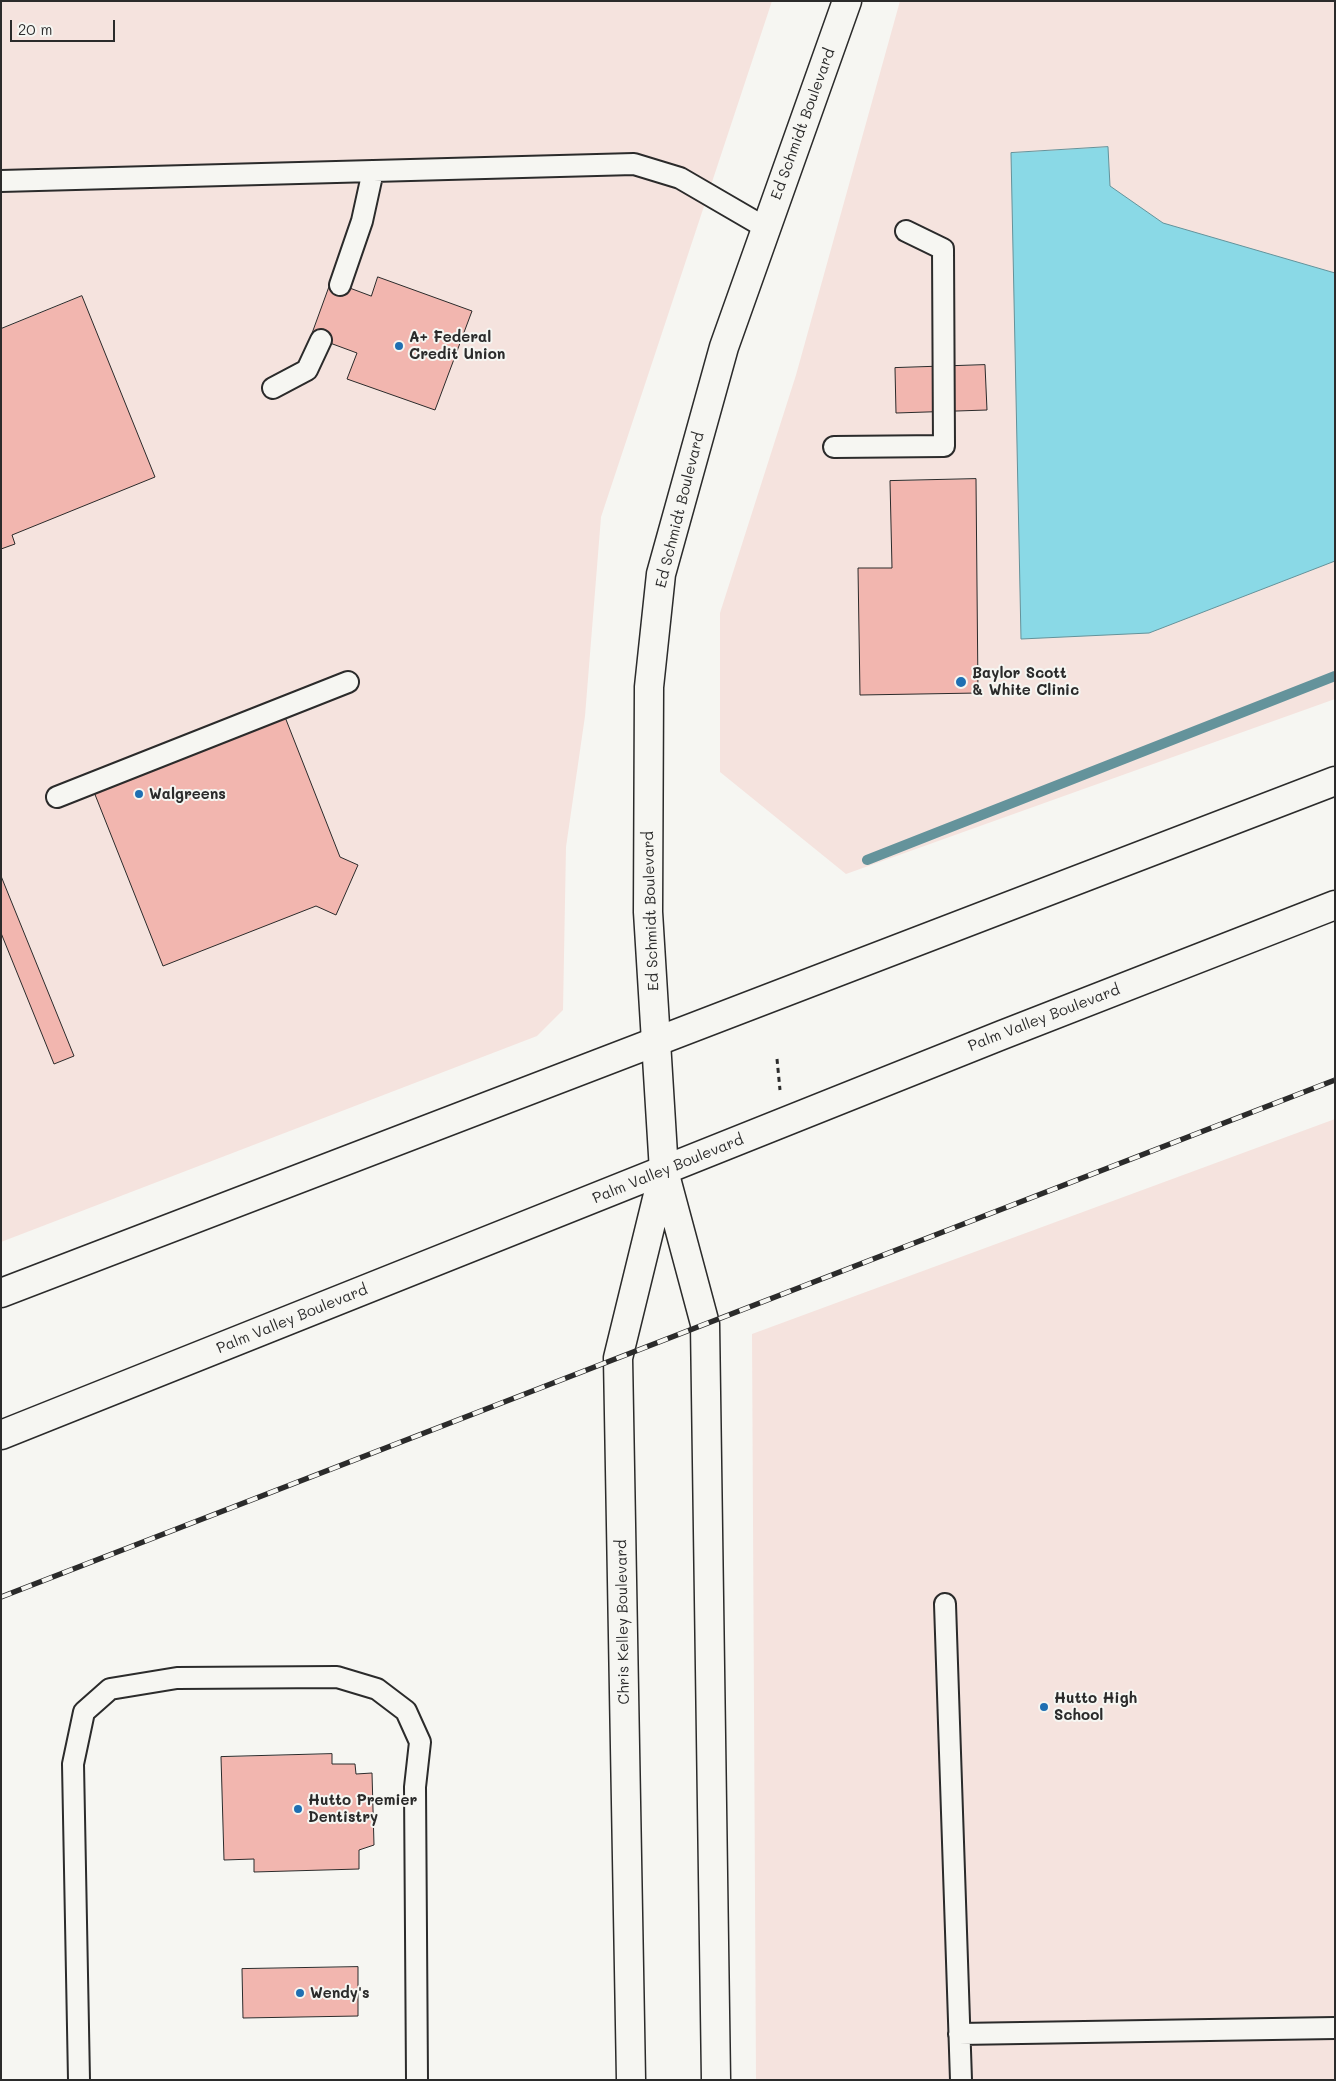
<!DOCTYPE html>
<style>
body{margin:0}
#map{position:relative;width:1336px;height:2081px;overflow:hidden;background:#f6f6f2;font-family:Mali,sans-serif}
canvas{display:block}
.frame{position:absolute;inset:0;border:2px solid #2b2b2b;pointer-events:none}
.scale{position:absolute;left:10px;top:20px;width:105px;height:22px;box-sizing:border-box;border:2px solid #2b2b2b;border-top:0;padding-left:6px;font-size:15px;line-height:18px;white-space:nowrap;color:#2b2b2b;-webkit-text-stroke:4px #f6f6f2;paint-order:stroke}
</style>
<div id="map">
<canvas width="1336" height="2081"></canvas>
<div class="frame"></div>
<div class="scale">20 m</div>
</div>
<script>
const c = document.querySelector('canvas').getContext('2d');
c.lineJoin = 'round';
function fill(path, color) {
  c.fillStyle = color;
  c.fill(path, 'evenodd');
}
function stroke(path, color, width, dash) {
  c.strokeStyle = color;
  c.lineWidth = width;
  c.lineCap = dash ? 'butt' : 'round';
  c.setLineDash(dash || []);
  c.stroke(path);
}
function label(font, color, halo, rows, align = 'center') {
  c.font = font + ' Mali,sans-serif';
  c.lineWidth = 4;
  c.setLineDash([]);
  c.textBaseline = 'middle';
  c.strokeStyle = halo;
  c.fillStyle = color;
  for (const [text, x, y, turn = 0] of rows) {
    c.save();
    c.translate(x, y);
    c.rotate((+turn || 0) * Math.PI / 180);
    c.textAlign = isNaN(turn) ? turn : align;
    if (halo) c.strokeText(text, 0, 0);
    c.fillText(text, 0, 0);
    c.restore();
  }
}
fill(new Path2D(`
 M1 1H772L601 517 585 716 566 847 563 1010 537 1036 1 1242Z
 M900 1H1335V699L846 874 720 772V613L796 375Z
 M1335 1119V2080H756L752 1334Z`), '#f5e3de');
const water = new Path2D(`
 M1108 147 1110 186 1163 223 1335 273V561L1149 633 1021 639 1011 153Z`);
fill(water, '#8ad9e6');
stroke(water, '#64939b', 1);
stroke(new Path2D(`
 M867 860 1335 676`), '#64939b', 10);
const building = new Path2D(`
 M378 277 472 311 435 410 347 379 357 353 311 336 331 281 371 296Z
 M82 296 155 477 12 535 15 544 1 549V329Z
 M985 365 987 410 896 413 895 368Z
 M976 479 978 693 860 695 858 568H892L890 481Z
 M285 717 340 857 358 865 336 915 316 906 163 966 94 792Z
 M1 876 74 1056 54 1064 1 933Z
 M332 1754V1764H355L356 1774 372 1773 374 1845 359 1850V1869L254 1872V1859L224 1860 221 1757Z
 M358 1967V2016L243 2018 242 1969Z`);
fill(building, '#f2b6af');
stroke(building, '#2b2b2b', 1);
const lane = new Path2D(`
 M1 181 634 164 680 178 766 228
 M340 285 362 221 373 171
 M273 388 307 370 321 340
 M834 447 944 446 943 249 906 231
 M57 797 348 682
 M945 1604 961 2080
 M959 2034 1335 2028
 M79 2080 73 1764 84 1712 110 1689 177 1678 337 1677 377 1689 406 1711 420 1742 415 1787 417 2080`);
const secondary = new Path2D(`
 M631 2080 618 1358 663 1174
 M716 2080 705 1324 664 1171 648 912 649 687 661 574 724 347 847 1`);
const highway = new Path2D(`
 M1 1293C446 1123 890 951 1335 781
 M1 1435 1002 1035 1335 905`);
stroke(lane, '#2b2b2b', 24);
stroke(secondary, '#2b2b2b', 31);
stroke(highway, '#2b2b2b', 31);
stroke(new Path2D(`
 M777 1059 780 1090`), '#2b2b2b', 3, [5, 4]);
stroke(lane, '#f6f6f2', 20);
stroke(secondary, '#f6f6f2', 28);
stroke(highway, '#f6f6f2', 28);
const rail = new Path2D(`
 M1 1597 1335 1080`);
stroke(rail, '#2b2b2b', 5.5);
stroke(rail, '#f6f6f2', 4, [11]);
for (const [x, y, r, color] of [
 [399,346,5,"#1f6fb2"],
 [961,682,6,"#1f6fb2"],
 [139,794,5,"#1f6fb2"],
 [1044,1707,5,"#1f6fb2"],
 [298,1809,5,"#1f6fb2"],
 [300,1993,5,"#1f6fb2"]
]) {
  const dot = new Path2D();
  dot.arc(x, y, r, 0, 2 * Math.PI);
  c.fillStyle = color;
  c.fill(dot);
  stroke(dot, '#f6f6f2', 2);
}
label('15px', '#2b2b2b', '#f6f6f2', [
 ["Ed Schmidt Boulevard",803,124,-70],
 ["Ed Schmidt Boulevard",680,510,-76],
 ["Ed Schmidt Boulevard",651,911,-92],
 ["Palm Valley Boulevard",1044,1018,-21],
 ["Palm Valley Boulevard",668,1169,-22],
 ["Palm Valley Boulevard",292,1319,-22],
 ["Chris Kelley Boulevard",623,1622,-91]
]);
label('bold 15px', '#2b2b2b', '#f6f6f2', [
 ["A+ Federal",409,337],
 ["Credit Union",409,354],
 ["Baylor Scott",972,673],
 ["& White Clinic",972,690],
 ["Walgreens",149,794],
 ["Hutto High",1054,1698],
 ["School",1054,1715],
 ["Hutto Premier",308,1800],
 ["Dentistry",308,1817],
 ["Wendy's",310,1993]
], 'left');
</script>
